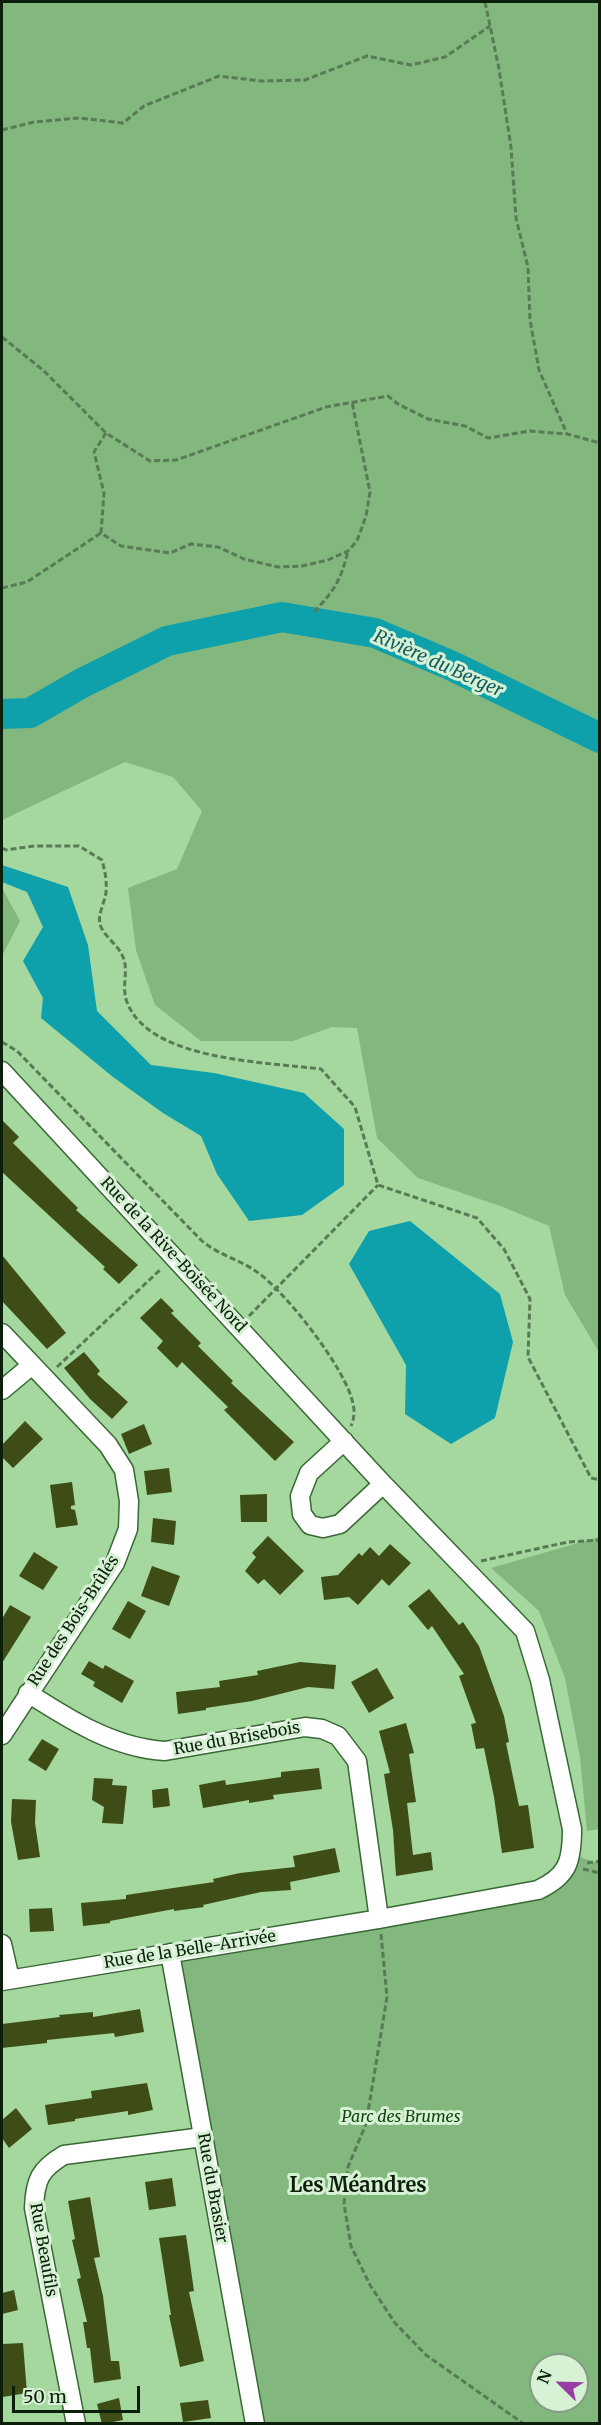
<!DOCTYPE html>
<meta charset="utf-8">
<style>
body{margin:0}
#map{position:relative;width:601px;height:2425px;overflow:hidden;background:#a4d89f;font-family:Merriweather,serif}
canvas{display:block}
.frame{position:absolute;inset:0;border:3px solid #0b1f0a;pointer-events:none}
.north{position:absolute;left:529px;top:2353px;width:60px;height:60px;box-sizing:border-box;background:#d7f1d4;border:2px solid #859d83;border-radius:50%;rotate:293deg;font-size:16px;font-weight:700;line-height:24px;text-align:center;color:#0b1f0a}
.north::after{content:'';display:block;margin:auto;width:21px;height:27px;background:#993da6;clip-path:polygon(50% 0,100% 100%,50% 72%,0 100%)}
.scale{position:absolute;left:12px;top:2386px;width:128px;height:27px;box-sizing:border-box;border:3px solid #0b1f0a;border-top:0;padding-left:8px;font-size:18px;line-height:21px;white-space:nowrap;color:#0b1f0a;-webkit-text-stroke:4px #d7f1d4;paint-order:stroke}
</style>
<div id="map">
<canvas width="601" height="2425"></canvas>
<div class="frame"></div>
<div class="north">N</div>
<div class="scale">50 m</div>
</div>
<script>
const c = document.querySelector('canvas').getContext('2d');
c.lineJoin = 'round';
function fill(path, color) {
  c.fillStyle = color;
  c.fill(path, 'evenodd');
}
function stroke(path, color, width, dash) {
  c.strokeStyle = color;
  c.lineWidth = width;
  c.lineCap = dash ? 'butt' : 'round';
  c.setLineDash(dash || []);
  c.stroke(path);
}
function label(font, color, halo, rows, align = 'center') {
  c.font = font + ' Merriweather,serif';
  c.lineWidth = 6;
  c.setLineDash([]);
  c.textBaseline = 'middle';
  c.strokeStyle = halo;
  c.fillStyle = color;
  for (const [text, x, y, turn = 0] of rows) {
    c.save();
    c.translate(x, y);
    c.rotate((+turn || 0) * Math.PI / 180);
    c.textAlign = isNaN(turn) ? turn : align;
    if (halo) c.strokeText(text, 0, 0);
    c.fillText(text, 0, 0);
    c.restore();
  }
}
fill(new Path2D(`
 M2 2H599V1352L565 1295 549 1226 503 1207 418 1178 377 1138 357 1028 332 1027 293 1041H201L155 1005 136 950 128 888 177 869 202 811 173 777 125 762 2 820Z
 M2 888 20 921 2 956Z
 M599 1537 600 1829 587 1831 580 1757 565 1678 539 1611 491 1568Z
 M572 1854 594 1862 599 1861V2423H255L170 1953 538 1890ZM541 2365H577V2401H541Z`), '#82b77e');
fill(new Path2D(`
 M2 865 68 887 88 945 97 1011 151 1065 214 1073 304 1093 344 1129V1185L302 1215 249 1221 217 1174 201 1136 163 1113 113 1077 41 1018 43 998 23 961 43 927 27 892 2 882Z
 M410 1221 500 1294 513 1342 495 1418 451 1444 405 1414 406 1365 349 1264 369 1231Z`), '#0ea1ab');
stroke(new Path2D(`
 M2 714 30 713 82 683 167 641 282 617 375 633 450 665 600 738`), '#0ea1ab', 30);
fill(new Path2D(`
 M2 1120 19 1137 13 1143 78 1208 76 1210 138 1265 119 1284 103 1269 105 1267 2 1172Z
 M2 1255 66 1333 47 1349 2 1301Z
 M161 1298 174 1311 171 1313 201 1343 198 1346 233 1381 231 1383 294 1442 275 1461 224 1410 228 1407 182 1362 177 1368 157 1348 163 1341 140 1318Z
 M84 1352 100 1371 97 1374 128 1402 112 1419 90 1399 64 1368Z
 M25 1421 43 1439 13 1468 2 1457V1445Z
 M144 1424 152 1444 129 1454 121 1434Z
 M169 1468 172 1492 147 1495 144 1471Z
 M72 1482 75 1505 71 1506V1509L75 1510 78 1525 56 1528 50 1485Z
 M267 1494V1522H241L240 1495Z
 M153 1518 176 1521 174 1545 151 1542Z
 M268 1536 304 1571 280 1595 264 1579 258 1584 245 1571 256 1557 252 1553Z
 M390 1544 411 1563 389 1586 382 1579 358 1605 349 1597 324 1600 321 1577 338 1575 359 1553 362 1556 370 1547 379 1556Z
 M34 1552 58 1567 43 1590 19 1576Z
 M152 1566 180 1576 169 1606 141 1596Z
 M429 1589 459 1625 463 1622 479 1646 504 1716 509 1742 506 1743 519 1806 528 1805 534 1848 502 1853 494 1797 484 1748 476 1749 471 1724 476 1723 459 1676 464 1674 432 1626 428 1630 408 1606Z
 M128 1601 146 1611 130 1639 112 1629Z
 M10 1605 31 1617 2 1663V1619Z
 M89 1661 103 1669 105 1665 134 1681 122 1703 93 1686 95 1682 81 1674Z
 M300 1662 336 1665 334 1689 308 1687 252 1701 206 1708V1710L178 1714 176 1692 220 1687 219 1681 258 1675 257 1671Z
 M377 1668 394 1698 369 1713 351 1682Z
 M406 1723 414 1753 409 1754 416 1802 407 1803 413 1855 431 1852 433 1870 396 1876 393 1830 384 1774 390 1773 379 1731Z
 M42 1739 59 1749 46 1771 28 1760Z
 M319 1768 322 1789 273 1795 274 1799 249 1803V1800L203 1808 199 1785 225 1780 226 1785 281 1777V1772Z
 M94 1778 113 1779 112 1785 127 1786 123 1824 102 1823 104 1807 92 1800Z
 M168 1788 170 1806 153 1808 152 1790Z
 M12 1799 36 1800 35 1823 40 1857 18 1860 11 1822Z
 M335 1848 340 1872 290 1882 291 1890 261 1892 203 1905 204 1907 174 1911V1909L110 1921V1923L83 1926 81 1903 126 1899V1895L214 1882 213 1879 240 1873 295 1867 293 1856Z
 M52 1908 54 1931 30 1932 29 1909Z
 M140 2009 144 2032 115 2037 114 2033 47 2040V2043L2 2048V2024L60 2017 59 2015 93 2012V2017Z
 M147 2083 153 2110 128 2115V2111L75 2119V2121L48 2125 45 2105 92 2098 91 2091Z
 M16 2108 32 2129 9 2148 2 2138V2120Z
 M172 2178 176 2206 149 2210 145 2182Z
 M90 2197 100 2257 94 2258 103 2296 111 2361H119L121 2379 94 2383 90 2348H87L83 2322H87L77 2279 81 2278 72 2240 75 2239 68 2201Z
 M186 2235 194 2291 189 2292 204 2361 180 2367 169 2315H171L159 2238Z
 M14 2290 18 2310 2 2314V2293Z
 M23 2343 27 2393 3 2397 2 2344Z
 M119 2398 123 2420 102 2424 97 2404Z
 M208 2400 211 2418 183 2422 180 2403Z`), '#3e4d15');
const minor = new Path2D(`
 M2 1071 383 1484 525 1631 540 1680 572 1829C572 1861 568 1876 538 1890L379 1919 2 1981
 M2 1333 108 1445 124 1470 129 1501 128 1529 115 1563 2 1735
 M2 1390 32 1365
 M344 1441 309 1473 300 1496 302 1514 310 1525 323 1528 340 1524 383 1484
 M28 1693C70 1720 114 1748 165 1751L305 1727 322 1729 338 1736 357 1761 379 1919
 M2 1944 10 1979
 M170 1953 255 2424
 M76 2424 34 2208C35 2180 40 2169 64 2155L203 2137`);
stroke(minor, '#386834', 21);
stroke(new Path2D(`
 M485 2 499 69 511 147 516 218 528 267 530 320 539 370 567 434 600 443
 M2 130 34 122 79 118 123 123 144 106 219 76 261 81 305 80 367 56 411 65 445 57 490 26
 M2 337 44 371 106 433 150 461 176 460 326 407 388 396 398 404 428 419 465 426 488 438 530 431 567 434
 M106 433 94 452 104 493 101 533 121 546 170 553 191 544 218 547 244 559 278 567 302 566 328 560 348 551 357 541 366 516 370 492 352 402
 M2 588 27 582 101 533
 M314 612C334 591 341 580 348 551
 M2 848 6 850 34 846H79L102 860C105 871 107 881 106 892 105 903 96 916 101 927 106 938 119 946 123 957 129 970 121 988 127 1002 149 1061 267 1062 321 1069L355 1107 378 1185 477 1218 504 1249 530 1299 528 1357 591 1478 600 1480
 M2 1042 17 1051 201 1240C218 1255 239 1259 257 1272 285 1291 347 1370 353 1404 355 1411 354 1419 351 1426
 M249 1316 378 1185
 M57 1367 161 1269
 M481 1561 568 1542 600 1540
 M587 1863 600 1861
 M583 1869 600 1873
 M381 1934 387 1997 366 2124 348 2167 344 2204 351 2246 370 2285 395 2323 426 2355 524 2424`), '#577b54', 3, [6, 3]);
stroke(minor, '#fff', 18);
label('16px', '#0b1f0a', '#d7f1d4', [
 ["Rue de la Rive-Boisée Nord",173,1255,47],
 ["Rue des Bois-Brûlés",74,1621,-57],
 ["Rue du Brisebois",237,1739,-10],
 ["Rue de la Belle-Arrivée",190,1950,-9],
 ["Rue du Brasier",212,2188,80],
 ["Rue Beaufils",43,2250,80]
]);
label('italic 16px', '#114510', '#d7f1d4', [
 ["Parc des Brumes",401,2117]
]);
label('italic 18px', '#135a5f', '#d7f1d4', [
 ["Rivière du Berger",438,664,24]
]);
label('bold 20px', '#0b1f0a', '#d7f1d4', [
 ["Les Méandres",358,2186]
]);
</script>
